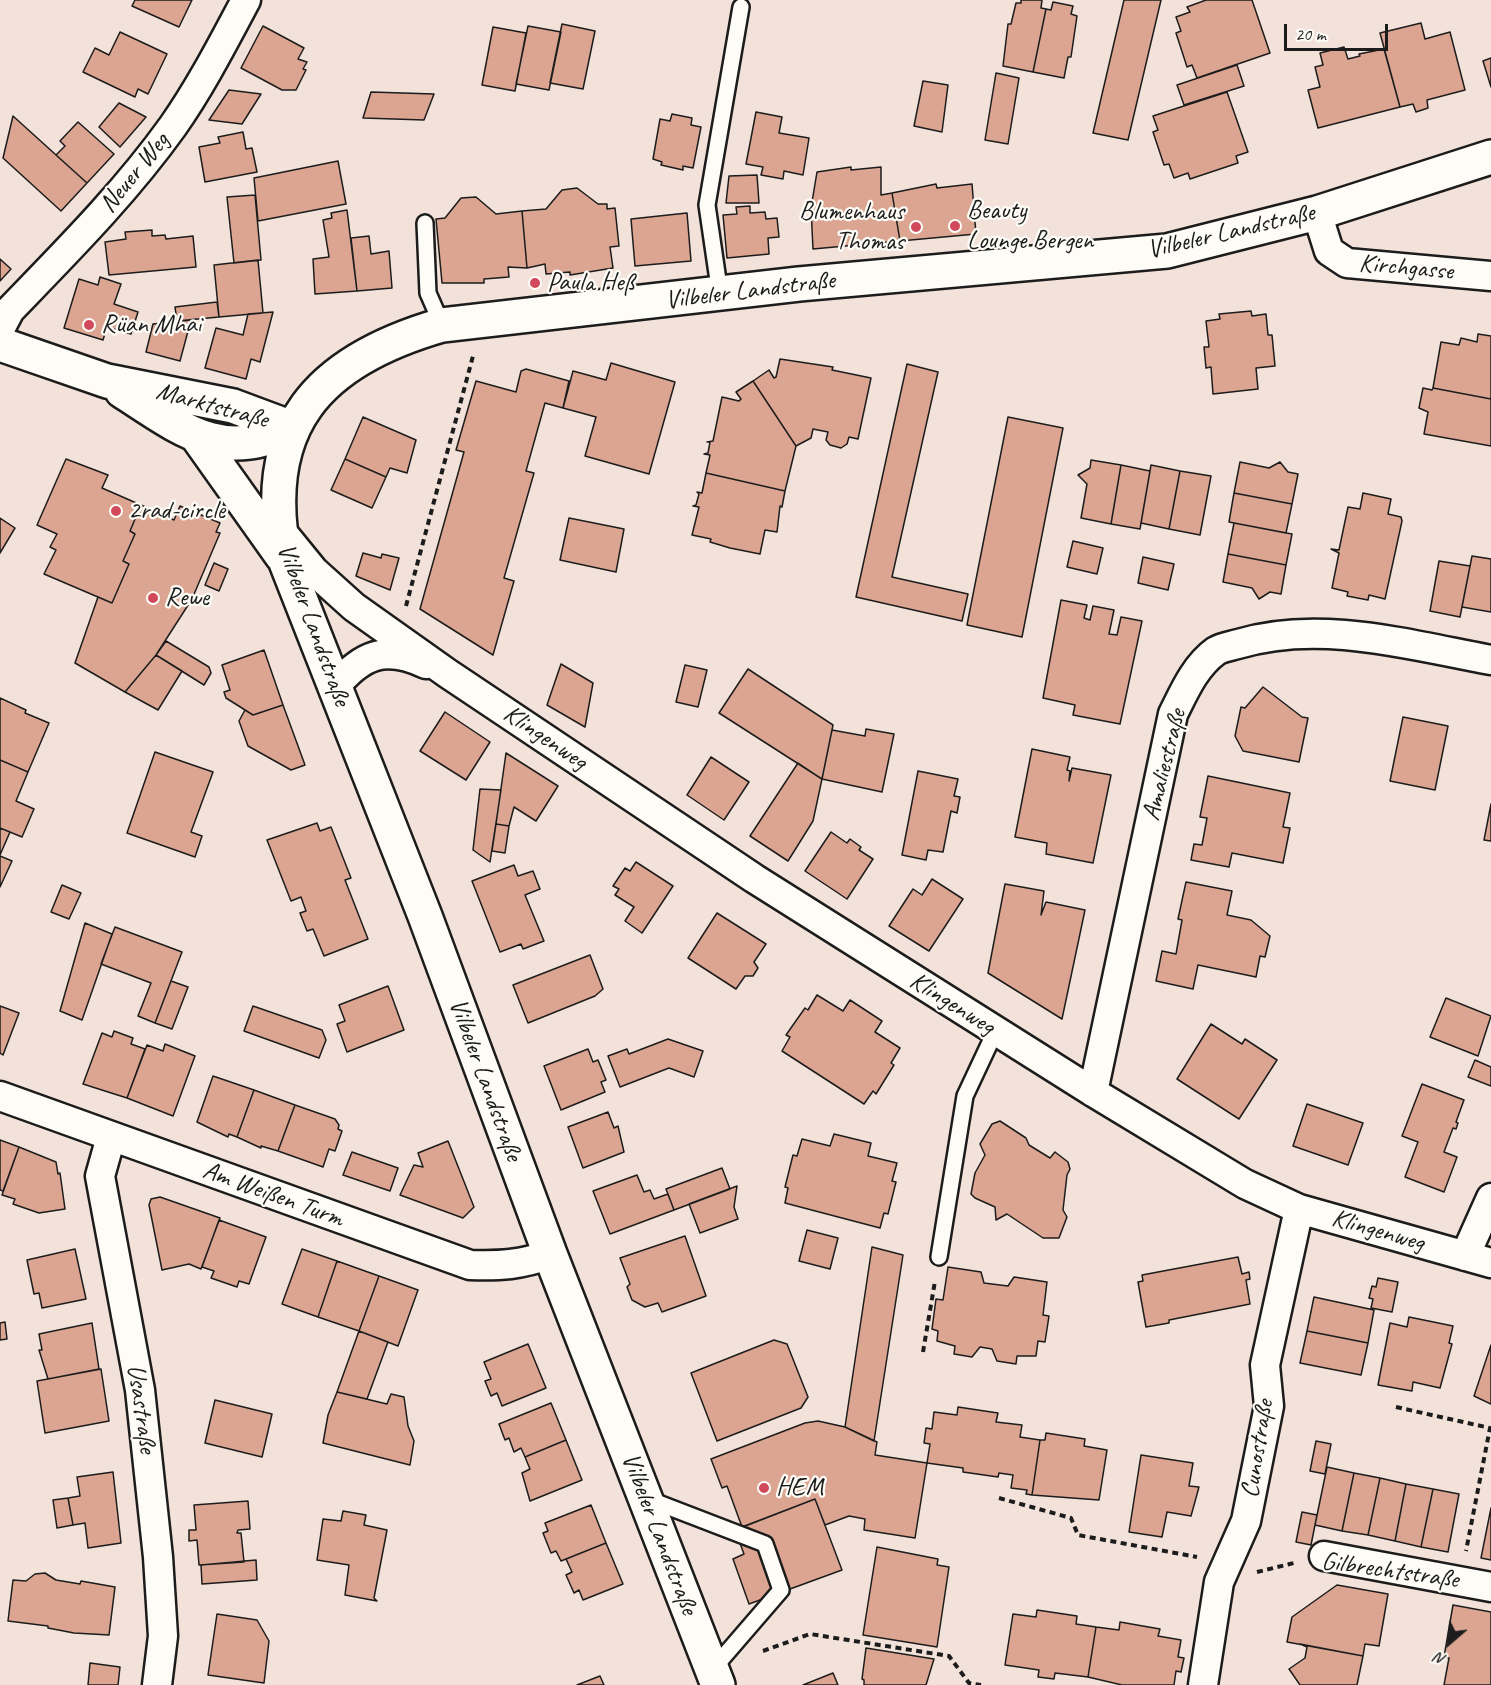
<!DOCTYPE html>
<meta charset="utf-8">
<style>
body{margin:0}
#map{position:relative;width:1491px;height:1685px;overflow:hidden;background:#f3e2d9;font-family:Caveat,sans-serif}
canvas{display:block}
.north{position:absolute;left:1419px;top:1613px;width:60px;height:60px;-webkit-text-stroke:4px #fdfcf7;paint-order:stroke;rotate:208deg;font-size:16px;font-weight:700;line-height:24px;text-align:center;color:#1c1c1c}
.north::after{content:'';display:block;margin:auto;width:21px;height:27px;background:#1c1c1c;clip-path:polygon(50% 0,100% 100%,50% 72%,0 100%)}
.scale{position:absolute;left:1284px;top:24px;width:104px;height:27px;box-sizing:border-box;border:3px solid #1c1c1c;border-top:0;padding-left:8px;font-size:18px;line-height:21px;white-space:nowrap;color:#1c1c1c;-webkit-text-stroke:4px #fdfcf7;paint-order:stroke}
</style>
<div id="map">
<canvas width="1491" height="1685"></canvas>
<div class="north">N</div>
<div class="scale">20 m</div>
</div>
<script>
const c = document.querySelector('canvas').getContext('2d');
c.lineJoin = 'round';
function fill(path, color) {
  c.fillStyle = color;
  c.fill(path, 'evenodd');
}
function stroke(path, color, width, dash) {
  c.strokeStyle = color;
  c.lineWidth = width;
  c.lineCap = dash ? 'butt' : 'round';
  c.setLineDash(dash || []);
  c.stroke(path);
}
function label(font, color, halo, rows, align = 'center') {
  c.font = font + ' Caveat,sans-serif';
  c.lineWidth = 4.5;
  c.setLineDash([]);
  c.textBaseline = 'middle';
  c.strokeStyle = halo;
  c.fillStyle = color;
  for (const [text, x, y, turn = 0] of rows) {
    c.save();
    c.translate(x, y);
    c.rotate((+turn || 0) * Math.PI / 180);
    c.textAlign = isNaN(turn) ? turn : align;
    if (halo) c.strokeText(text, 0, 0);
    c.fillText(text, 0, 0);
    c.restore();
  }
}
const building = new Path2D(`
 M135 0H192L179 27 132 6Z
 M1021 0H1042L1041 8 1046 9 1033 72 1003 66 1008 24H1011L1016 3H1021Z
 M1124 0H1161L1128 140 1093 133Z
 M1206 0H1252L1270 53 1197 78 1192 65 1187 67 1176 33 1181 31 1176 17 1190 12 1187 7Z
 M1053 2 1073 6 1071 14 1077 16 1071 57H1068L1064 78 1033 72 1046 9 1051 10Z
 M1421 23 1425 39 1450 32 1465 90 1427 100 1428 108 1416 112 1413 104 1400 107 1380 33Z
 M562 24 595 31 583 89 550 83Z
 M263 26 304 48 298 59 307 62 303 69 306 70 296 90H282L241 68Z
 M528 26 561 32 549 90 516 84Z
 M493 27 526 33 515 91 482 85Z
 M120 32 167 54 148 94 138 89 135 97 83 72 95 48 109 55Z
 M1344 47 1348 59 1360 56 1359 54 1384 49 1400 107 1318 128 1308 90 1320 87 1315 67 1323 65 1320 53Z
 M1491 58V87L1483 61Z
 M1237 65 1244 86 1184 105 1177 85Z
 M996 73 1019 78 1008 144 985 140Z
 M923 81 948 85 942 132 914 126Z
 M229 90 261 94 242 124 209 120Z
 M371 92 434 94 424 120 363 118Z
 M1227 92 1248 152 1236 156 1238 163 1190 179 1188 173 1174 178 1169 164 1164 165 1153 132 1158 130 1153 116Z
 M119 103 146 117 120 147 99 127Z
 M756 112 782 117 779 133 809 138 803 175 784 171 783 179 761 175 763 167 746 164Z
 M672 114 692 118 691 125 701 127 693 168 683 166V170L661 165 662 162 653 159 660 119 670 121Z
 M13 116 87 183 61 211 3 158Z
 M78 122 114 154 87 183 56 155 65 146 60 141Z
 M243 132 246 149 252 148 257 172 205 182 199 147 220 143 218 137Z
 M338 161 346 204 258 221 254 178Z
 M851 167V170L881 167V195L892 193 900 241 813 249 811 208 817 172Z
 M757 175 759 203H726L729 176Z
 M936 184 937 188 972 184 976 234 900 241 892 193Z
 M577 188 598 204H607V209L615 208 619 246 610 247 613 268 570 275V272L546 274 545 264 527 268 522 211 546 209 562 190Z
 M255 195 261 260 234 263 227 197Z
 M476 197 496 214 522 211 527 268 508 267 509 277 484 279V283H442L436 219 445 218 461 198Z
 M750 206V213L765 212 766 219 777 218 779 237 768 238 769 254 727 258 723 215 737 214 736 207Z
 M347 210 357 291 315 294 313 259 329 257 323 220 332 218 331 213Z
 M687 213 691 261 635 266 631 219Z
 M152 230V236L165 235 166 239 193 236 196 267 109 275 105 242 126 239 125 232Z
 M369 236 371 254 389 251 392 288 357 291 351 238Z
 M0 259 11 269 0 281Z
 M258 260 263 313 219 317 214 265Z
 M100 277 121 284 114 304 138 312 131 334 107 327 103 340 64 328 79 279 98 285Z
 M217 302 219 317 177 321 175 307Z
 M1251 311 1252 316 1266 314 1268 335H1272L1275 366 1256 368 1258 389 1213 394 1211 367 1206 368 1204 347H1209L1206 321 1220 319 1219 314Z
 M273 312 260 362 251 359 246 379 205 368 216 328 243 335 248 314Z
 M191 320 180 361 146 352 153 324Z
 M1478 334 1491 336V399L1433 388 1441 342 1459 345 1461 338 1477 342Z
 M780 359 833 367 832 370 871 378 858 439 849 437 847 444 841 448 830 445 826 440 828 432 813 429 811 438 796 446 753 381 769 370 774 378 776 377Z
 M611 363 675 382 649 474 585 456 596 417 563 408 573 371 606 380Z
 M907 364 938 372 892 577 968 594 962 621 856 597Z
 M526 369 569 381 563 408 545 403 526 471 534 473 504 578 514 581 493 655 420 609 464 452 456 450 476 381 516 392 521 371Z
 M753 381 796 446 785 491 706 473 710 455 704 454 708 453 710 442H707L713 441 722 397 739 401 741 399 736 392Z
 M1423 388 1432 390 1433 388 1491 399V446L1424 434 1428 412 1419 408Z
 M363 417 416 440 407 473 390 468 386 477 345 459Z
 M1008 417 1063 428 1022 637 967 625Z
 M66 459 108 475 102 488 141 505 130 531 135 534 123 561 129 564 112 603 44 574 56 550 50 547 57 534 37 525Z
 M345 459 386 477 372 508 331 490Z
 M1091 460 1121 465 1111 524 1081 518 1087 484 1078 475 1090 468Z
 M1240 462 1269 468 1280 462 1288 472 1298 474 1292 504 1234 493Z
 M1121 465 1150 471 1140 529 1111 524Z
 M1151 465 1180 471 1169 529 1141 523Z
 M1180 471 1211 476 1200 535 1169 529Z
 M706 473 785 491 782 507 780 506 777 532 765 530 760 554 730 548 710 542 711 539 692 535 699 507 693 506 696 505 699 494 697 492 702 493Z
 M1234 493 1292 504 1286 533 1229 522Z
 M1363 493 1391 499 1388 514 1401 517 1402 521 1385 599 1369 595 1368 600 1347 596 1348 592 1332 588 1339 553 1331 549 1339 550 1348 507 1360 509Z
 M141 505 174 520 180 506 220 523 216 532 220 533 192 599 156 655 125 692 75 663 98 597 112 603 129 564 123 561 135 534 130 531Z
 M0 518 15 528 0 553Z
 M569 518 624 529 616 572 560 560Z
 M1234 523 1292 534 1286 565 1228 554Z
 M1073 541 1103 548 1097 574 1067 567Z
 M363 553 381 558 382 554 399 558 390 590 356 576Z
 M1228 554 1286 565 1281 594 1270 592 1259 599 1252 588 1223 582Z
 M1472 556 1491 559V612L1462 607Z
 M1143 557 1174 564 1168 590 1138 583Z
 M1439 561 1470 566 1460 617 1430 611Z
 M214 563 228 569 219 591 205 585Z
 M1061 600 1087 605 1084 618 1090 620 1093 606 1114 610 1109 634 1117 635 1121 617 1142 621 1120 724 1073 715 1075 705 1043 698Z
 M166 641 209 667 211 673 204 685 156 655Z
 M264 650 283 705 253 715 226 698 224 692 230 690 222 665Z
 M156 655 182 671 158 710 125 692Z
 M561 664 593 683 585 727 547 705Z
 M685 665 707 670 698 707 676 702Z
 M748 669 833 725 822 779 719 713Z
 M1263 687 1302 717 1308 718 1299 762 1243 751 1235 736 1241 707 1245 708Z
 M0 698 26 710 25 713 49 723 28 772 0 760Z
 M283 705 305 765 291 770 248 746 239 721 245 710 253 715Z
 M445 712 490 742 466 780 420 751Z
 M1403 717 1448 726 1435 790 1390 781Z
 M866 729 894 734 882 792 822 779 832 730 865 736Z
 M1032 749 1070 757 1067 770 1070 771 1069 781 1072 768 1111 775 1093 863 1046 854 1047 843 1015 837Z
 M155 752 213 772 191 832 202 836 195 857 127 833Z
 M506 753 558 786 536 821 514 807 509 826 496 824Z
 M711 757 749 782 724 820 687 795Z
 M0 760 28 772 16 801 34 809 22 837 0 828Z
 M798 763 822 779 813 821 788 861 750 836Z
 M918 771 958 779 954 796 960 797 957 813 951 811 943 852 928 850 926 860 902 855Z
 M1208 776 1290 793 1283 827 1290 828 1283 863 1232 853 1229 867 1191 860 1194 844 1202 845 1207 818 1200 817Z
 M480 789 501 790 490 862 473 850Z
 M1491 804V841L1484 840Z
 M317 823 320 831 331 827 351 878 345 880 368 939 324 956 313 929 307 931 300 913 306 911 301 897 291 901 267 840Z
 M496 824 509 826 505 853 492 851Z
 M0 828 10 832 0 855Z
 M831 832 847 843 850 839 861 847 859 850 873 859 847 899 805 871Z
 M0 856 12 861 0 887Z
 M636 862 673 886 642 933 625 921 634 907 615 895 619 889 613 886 625 868 630 871Z
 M514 865 518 876 533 871 540 889 525 895 544 941 523 949 521 944 500 952 472 881Z
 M932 879 963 899 929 951 889 926 913 889 922 895Z
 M1186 882 1232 891 1227 915 1251 920 1270 936 1265 957 1260 956 1256 977 1198 965 1193 989 1156 981 1162 951 1176 954 1182 920 1178 919Z
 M1005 884 1044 891 1041 915 1046 902 1085 910 1062 1019 988 973Z
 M62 885 81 893 69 919 51 912Z
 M717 913 766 944 754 962 758 968 753 976H745L736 989 688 958Z
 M85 923 112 934 82 1020 60 1011Z
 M115 927 182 952 155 1023 138 1016 151 983 101 964Z
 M590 955 603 989 595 996 528 1023 513 985Z
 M171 981 188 987 172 1029 155 1023Z
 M388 986 404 1030 347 1052 337 1024 345 1021 339 1005Z
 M817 995 843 1011 850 1000 882 1021 875 1032 900 1048 891 1063 894 1065 876 1094 873 1091 864 1104 782 1051 790 1037 786 1035 805 1008 808 1010Z
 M1446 998 1491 1016 1478 1056 1430 1037Z
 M0 1006 19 1013 3 1055 0 1053Z
 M253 1006 322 1030 326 1040 319 1058 244 1031Z
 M1211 1024 1242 1044 1245 1039 1277 1060 1239 1119 1177 1079Z
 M114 1031 133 1038 131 1044 145 1049 127 1098 83 1084 102 1033 112 1037Z
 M668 1039 703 1051 694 1077 669 1068 620 1087 608 1056 627 1049 629 1054Z
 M165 1044 195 1056 173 1116 127 1098 147 1045 163 1051Z
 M588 1049 593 1062 598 1060 606 1080 601 1082 605 1092 561 1110 544 1066Z
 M1475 1060 1491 1067V1086L1468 1077Z
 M213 1076 254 1090 237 1137 229 1134 228 1137 197 1122Z
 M1422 1084 1464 1100 1456 1122 1458 1123 1456 1129 1453 1128 1444 1152 1457 1157 1444 1192 1405 1177 1418 1142 1402 1136Z
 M254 1090 295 1105 278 1151 261 1146V1148L237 1137Z
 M1307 1104 1363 1123 1348 1165 1293 1146Z
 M295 1105 335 1119 339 1125 338 1129 342 1131 335 1151 329 1149 323 1167 278 1151Z
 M608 1112 614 1128 618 1126 624 1152 583 1168 568 1127Z
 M1000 1121 1026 1138 1029 1145 1050 1158 1055 1152 1068 1162 1070 1169 1067 1175 1063 1210 1067 1217 1059 1238H1043L1007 1214 996 1220 995 1207 975 1198 971 1194 975 1173 985 1155 980 1144 992 1124Z
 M834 1134 871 1143 868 1156 897 1163 892 1181 896 1182 888 1214 884 1213 880 1228 785 1203 788 1188 785 1187 793 1155 797 1156 802 1139 830 1146Z
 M0 1140 19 1147 3 1191 0 1190Z
 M448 1141 474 1207 463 1218 400 1195 414 1165 423 1167 418 1153Z
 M19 1147 56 1162 58 1174 60 1173 65 1209 39 1213 13 1204 15 1199 2 1195Z
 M352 1152 398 1168 390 1191 343 1175Z
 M722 1168 730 1189 674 1210 666 1189Z
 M637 1175 644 1192 650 1190 654 1199 668 1194 674 1210 610 1234 593 1191Z
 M737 1186 734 1207 738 1219 700 1233 689 1204Z
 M160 1197 220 1218 201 1269 189 1264 162 1270 149 1205 151 1199Z
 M219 1220 266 1237 249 1284 239 1281 237 1287 211 1278 214 1271 202 1267Z
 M807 1230 838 1238 830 1269 799 1261Z
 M685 1236 706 1296 662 1312 658 1303 645 1307 632 1300 627 1287 630 1284 620 1258Z
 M872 1247 903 1255 874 1441 845 1427Z
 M75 1249 86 1299 42 1308 39 1293 34 1294 27 1260Z
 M302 1249 337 1261 318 1317 282 1304Z
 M1238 1257 1242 1274 1249 1272 1250 1279 1246 1280 1250 1304 1169 1320V1323L1146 1327 1138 1282 1143 1281 1142 1275Z
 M337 1261 379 1276 359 1331 318 1317Z
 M948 1267 981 1272 984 1283 1008 1286 1014 1277 1047 1282 1043 1315 1049 1316 1045 1342 1038 1341 1036 1356H1017L1016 1364 997 1361 992 1349 980 1347 972 1357 954 1354 955 1346 937 1341 938 1331 932 1329 936 1299 943 1300Z
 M379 1276 418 1290 398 1346 359 1331Z
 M1378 1278 1398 1282 1392 1312 1371 1308 1373 1299 1369 1298 1372 1286 1376 1287Z
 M1314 1297 1374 1310 1368 1343 1307 1331Z
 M1409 1317 1453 1326 1449 1343 1452 1344 1440 1388 1413 1382 1412 1391 1378 1385 1390 1323 1407 1327Z
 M5 1322 7 1339 0 1340V1323Z
 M92 1323 99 1369 48 1379 39 1350H42L39 1334Z
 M359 1331 388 1342 367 1399 337 1392Z
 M1307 1331 1368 1343 1361 1375 1300 1363Z
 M774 1340 787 1344 808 1397 801 1408 717 1441 691 1373Z
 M528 1344 546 1388 502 1406 497 1393 491 1396 485 1381 491 1379 484 1362Z
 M1491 1345V1404L1474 1396Z
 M101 1369 109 1421 45 1433 37 1381Z
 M337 1392 387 1404 391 1394 404 1397 408 1426 414 1441 410 1465 323 1443 328 1415Z
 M215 1400 272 1414 262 1457 205 1443Z
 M551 1403 566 1440 525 1457 521 1448 514 1452 509 1438 505 1440 499 1424Z
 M958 1407 998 1413 996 1422 1022 1425 1020 1437 1040 1440 1032 1495 1026 1494 1027 1490 1011 1488 1013 1475 999 1473 998 1477 963 1472V1468L927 1463 930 1444 924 1443 926 1428 932 1429 934 1412 957 1415Z
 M818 1421 845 1427 877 1442 875 1455 927 1463 915 1538 864 1530 865 1519 849 1516 825 1525 815 1499 742 1527 727 1486 722 1488 711 1459 805 1423Z
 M1046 1433 1085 1439 1084 1446 1107 1450 1099 1500 1032 1495 1040 1440H1045Z
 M566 1440 582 1480 530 1501 522 1473 530 1469 525 1457Z
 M1316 1441 1331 1444 1325 1474 1310 1471Z
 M1141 1455 1193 1463 1189 1486 1199 1487 1191 1516 1167 1512 1162 1537 1129 1532Z
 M1327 1467 1354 1473 1342 1531 1315 1525Z
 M113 1472 121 1543 88 1548 85 1523 73 1525 68 1498 80 1496 77 1477Z
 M1354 1473 1380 1478 1368 1535 1342 1531Z
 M1380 1478 1406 1484 1395 1541 1368 1535Z
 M1406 1484 1433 1489 1421 1547 1395 1541Z
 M1433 1489 1459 1494 1448 1552 1421 1547Z
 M68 1498 73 1525 57 1528 53 1500Z
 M815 1499 842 1570 749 1604 733 1559 744 1554 735 1530Z
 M248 1501 250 1529 238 1530 237 1533H241L244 1562 199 1565 197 1540 189 1541V1530H196L194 1505Z
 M591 1505 606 1543 561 1561 556 1551 551 1553 543 1533 548 1531 545 1523Z
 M1491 1508V1560L1481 1558Z
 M343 1511 366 1515 364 1525 387 1530 374 1598 377 1601 345 1595 349 1565 317 1560 323 1519 341 1521Z
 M1302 1512 1317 1515 1311 1545 1296 1542Z
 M606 1543 623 1584 583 1600 579 1590 574 1593 566 1575 572 1572 566 1559Z
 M877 1547 938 1559 937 1565 949 1567 937 1647 863 1635Z
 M256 1560 257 1580 202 1584 201 1565Z
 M45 1573 56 1580 80 1584 81 1581 115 1587 109 1635 74 1633 48 1628V1626L8 1621 13 1580 26 1581 35 1574Z
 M1337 1585 1388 1594 1379 1646 1365 1644 1363 1656 1287 1642 1292 1617Z
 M1453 1605 1491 1612V1685H1444L1449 1658 1444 1657Z
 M1037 1610 1077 1616 1076 1624 1096 1627 1088 1677 1055 1673 1054 1679 1038 1677 1039 1670 1005 1665 1013 1614 1036 1617Z
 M217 1614 257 1620 269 1641 264 1683 208 1675Z
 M1120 1622 1160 1629 1158 1636 1181 1640 1178 1657 1184 1658 1181 1672 1176 1671 1174 1685H1122L1088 1677 1096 1627 1119 1630Z
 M1300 1644 1363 1656 1357 1685H1300L1289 1669 1305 1658 1307 1647Z
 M866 1648 934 1659 926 1685H864V1680L862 1679Z
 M90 1663 120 1667 118 1685H88Z
 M833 1673 838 1685H803Z
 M600 1676 604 1685H577Z`);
fill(building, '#dba592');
stroke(building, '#1c1c1c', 1.5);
const lane = new Path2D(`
 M425 223 428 293 442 325
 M720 294 707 205 741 7
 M939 1257 965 1096 995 1032
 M648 1499 765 1544 781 1590 712 1670`);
const street = new Path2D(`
 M1317 213 1329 251 1347 263 1491 276
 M0 329 10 310C67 251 125 193 173 126 201 86 223 43 246 0
 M279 528 314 571 354 607 447 673 755 879 1093 1092 1245 1184 1299 1209 1491 1263
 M334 688C362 654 385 645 426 664
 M1093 1092 1173 714C1184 692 1195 666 1216 651 1222 647 1231 646 1238 644 1319 619 1410 645 1491 660
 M0 1096 470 1265C499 1266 522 1265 550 1254
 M111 1137 100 1176 140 1390 158 1557 163 1636 157 1685
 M1465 1256 1491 1198
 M1324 1556 1491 1587
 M1203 1685 1219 1582 1246 1521 1269 1406 1265 1365 1299 1209`);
const secondary = new Path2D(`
 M0 344 107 381 233 406 292 428
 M122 391C181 429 222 464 292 428
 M196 435 282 556
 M718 1685 550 1254 425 916 285 560C258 427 317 361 442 325L799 284 1167 251 1317 213 1491 157`);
stroke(lane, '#1c1c1c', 20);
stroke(street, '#1c1c1c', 33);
stroke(secondary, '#1c1c1c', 38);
stroke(new Path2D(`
 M406 606 473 356
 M923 1352 935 1281
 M1396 1407 1490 1428 1466 1551
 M999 1498 1071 1518 1078 1535 1197 1557
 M1257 1572 1294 1563
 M763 1651 810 1634 949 1656 969 1683 981 1685`), '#1c1c1c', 4, [6, 4.5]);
stroke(lane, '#fdfcf7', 15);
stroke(street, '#fdfcf7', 28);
stroke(secondary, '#fdfcf7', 33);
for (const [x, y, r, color] of [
 [955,226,6,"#d1495b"],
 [916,227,6,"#d1495b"],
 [535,283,6,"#d1495b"],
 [89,325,6,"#d1495b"],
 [116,511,6,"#d1495b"],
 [153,598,6,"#d1495b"],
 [764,1488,6,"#d1495b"]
]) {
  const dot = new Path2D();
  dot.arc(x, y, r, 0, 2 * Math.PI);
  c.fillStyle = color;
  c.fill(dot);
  stroke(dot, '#fdfcf7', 2);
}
label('26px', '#1c1c1c', '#fdfcf7', [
 ["Neuer Weg",135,173,-51],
 ["Vilbeler Landstraße",1231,232,-13],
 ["Kirchgasse",1406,268,5],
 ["Vilbeler Landstraße",750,291,-7],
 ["Marktstraße",212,406,15],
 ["Vilbeler Landstraße",313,625,70],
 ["Klingenweg",545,738,34],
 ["Amaliestraße",1165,765,-76],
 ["Klingenweg",952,1004,32],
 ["Vilbeler Landstraße",485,1080,70],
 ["Am Weißen Turm",273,1195,20],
 ["Klingenweg",1378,1231,16],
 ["Usastraße",141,1409,82],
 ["Cunostraße",1258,1449,-81],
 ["Vilbeler Landstraße",659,1534,69],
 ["Gilbrechtstraße",1390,1571,8]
]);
label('26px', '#1c1c1c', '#fdfcf7', [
 ["Beauty",967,211],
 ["Lounge Bergen",967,241],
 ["Blumenhaus",904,212,"right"],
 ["Thomas",904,242,"right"],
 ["Paula Heß",547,283],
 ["Rüan Mhai",101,325],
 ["2rad-circle",128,511],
 ["Rewe",165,598],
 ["HEM",776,1488]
], 'left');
</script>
